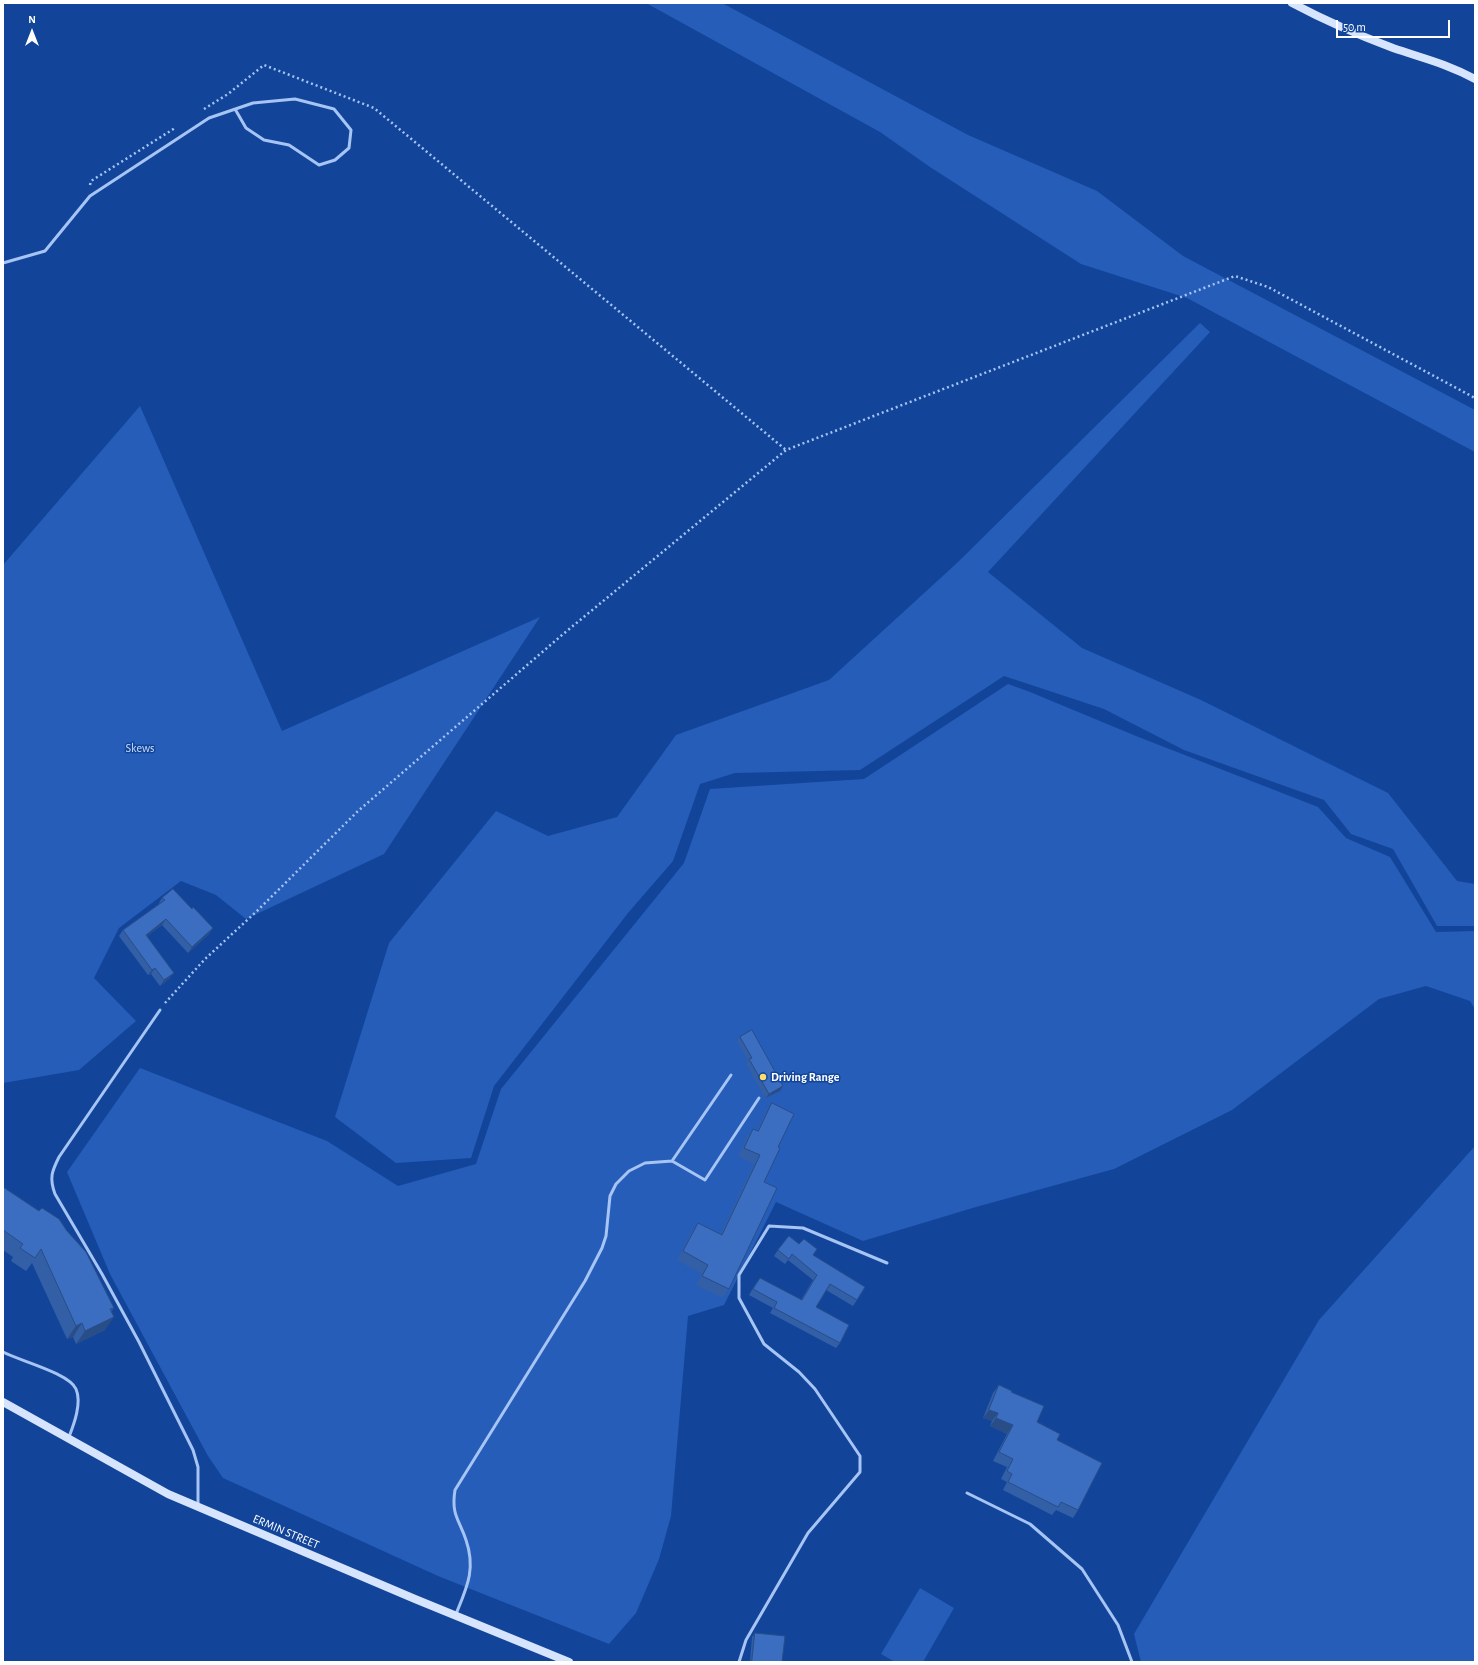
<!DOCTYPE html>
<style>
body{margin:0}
#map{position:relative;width:1478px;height:1665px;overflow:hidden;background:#12459a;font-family:"Alegreya Sans",sans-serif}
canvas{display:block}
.frame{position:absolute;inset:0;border:4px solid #fff;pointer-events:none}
.north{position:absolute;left:12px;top:12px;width:40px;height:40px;-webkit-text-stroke:3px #12459a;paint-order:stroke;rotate:0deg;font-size:11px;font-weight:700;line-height:16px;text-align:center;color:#fff}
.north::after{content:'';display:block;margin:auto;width:14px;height:18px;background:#fff;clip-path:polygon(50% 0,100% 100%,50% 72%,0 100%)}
.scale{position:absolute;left:1336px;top:20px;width:114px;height:18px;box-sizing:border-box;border:2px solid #fff;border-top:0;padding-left:5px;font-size:12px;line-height:14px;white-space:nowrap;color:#fff;-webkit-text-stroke:3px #12459a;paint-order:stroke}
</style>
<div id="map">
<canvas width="1478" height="1665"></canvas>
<div class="frame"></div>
<div class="north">N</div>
<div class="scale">50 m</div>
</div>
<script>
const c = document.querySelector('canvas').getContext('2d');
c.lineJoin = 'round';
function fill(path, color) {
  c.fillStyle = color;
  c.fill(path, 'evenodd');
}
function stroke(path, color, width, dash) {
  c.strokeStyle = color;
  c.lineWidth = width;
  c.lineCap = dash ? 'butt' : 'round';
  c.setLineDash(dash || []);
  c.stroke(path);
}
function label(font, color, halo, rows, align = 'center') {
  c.font = font + ' "Alegreya Sans",sans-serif';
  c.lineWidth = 3;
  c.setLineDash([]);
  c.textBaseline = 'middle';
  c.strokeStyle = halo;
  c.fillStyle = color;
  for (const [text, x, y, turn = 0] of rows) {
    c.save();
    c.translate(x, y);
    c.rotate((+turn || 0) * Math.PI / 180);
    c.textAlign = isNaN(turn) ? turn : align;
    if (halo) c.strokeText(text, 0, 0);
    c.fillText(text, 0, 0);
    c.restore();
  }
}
fill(new Path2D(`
 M646 3H722L968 135 1097 191 1183 256 1475 410V452L1187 298 1081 264 930 167 880 132Z
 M1200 323 1210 332 988 572 1082 648 1201 700 1388 793 1457 881 1475 884V926H1437L1393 849 1351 834 1324 800 1184 750 1104 709 1004 676 860 770 735 773 700 784 673 861 628 913 494 1086 471 1158 396 1163 335 1117 389 943 496 811 548 836 617 817 676 735 829 680 957 563Z
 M140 406 282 731 540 617 384 854 246 919 216 895 181 881 119 928 94 978 136 1021 79 1070 3 1083V565Z
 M1008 684 1030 692 1136 736 1318 807 1346 838 1390 857 1436 932 1475 931V1009L1470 1001 1426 986 1379 999 1232 1110 1114 1169 976 1207 863 1241 776 1202 724 1305 688 1316 671 1516 659 1559 636 1613 609 1644 438 1576 223 1478 208 1456 110 1274 67 1172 140 1068 327 1141 398 1186 476 1164 501 1089 684 863 710 789 864 779Z
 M1475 1146V1662H1141L1134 1634 1319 1320Z
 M920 1588 954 1608 923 1662H895L881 1654Z`), '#255db8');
stroke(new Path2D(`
 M204 109 228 94 264 65 374 108 786 450
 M90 185 91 181 175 128
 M165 1003 205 959 257 911 358 811 562 635 786 450 1235 276 1268 287 1475 398`), '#a6c4f4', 2.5, [2, 3]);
stroke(new Path2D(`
 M3 263 45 251 90 196 209 118 253 103 295 99 334 109 351 130 349 148 335 160 319 165 289 145 264 140 246 128 235 109
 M160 1010 59 1157C52 1171 49 1178 55 1194L102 1274 139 1342 193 1450 198 1467V1506
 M672 1161 705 1180 759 1098
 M3 1352C20 1361 69 1373 76 1389 82 1403 74 1424 69 1437
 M967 1493 1030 1524 1082 1569 1118 1625 1132 1662
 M456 1614C467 1587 476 1569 466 1540 459 1519 451 1515 455 1490L585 1281 602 1248 606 1236 610 1196 616 1184 629 1171 645 1163 672 1161 731 1075
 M739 1662 746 1640 808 1533 860 1472V1456L815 1389 799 1372 764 1344 739 1298V1275L769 1226 803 1228 887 1263`), '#a6c4f4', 3);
stroke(new Path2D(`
 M1292 3C1324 20 1358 35 1393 48 1422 58 1448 64 1475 79
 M3 1402 168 1494 415 1599 569 1662`), '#d6e4fd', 8);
fill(new Path2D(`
 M162 898 192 909 213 928 209 934 188 953 162 925 147 936 170 978 160 986 151 974 148 975 119 936 123 930 159 904V903Z
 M740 1037 780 1091 765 1098 746 1064 748 1061 737 1041Z
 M772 1103 778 1147 764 1182 729 1289 723 1298 696 1285 702 1274 677 1260 692 1231 698 1223 720 1235 754 1164 738 1156 747 1137 753 1129 757 1131 766 1112Z
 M3 1187 114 1308 111 1312 105 1330 76 1344 73 1337 67 1339 32 1263 26 1271 11 1261 13 1257 3 1250Z
 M799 1244 817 1249 813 1255 857 1300 853 1306 826 1290 816 1307 840 1343 836 1348 770 1313 773 1308 749 1295 756 1283 760 1278 801 1300 813 1280 788 1260 785 1264 774 1256 778 1250Z
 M999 1385 1011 1392 1037 1422 1057 1440 1078 1510 1073 1518 1056 1510 1052 1515 1003 1490 1007 1482 1001 1479 1007 1467 993 1461 1007 1434 990 1426 992 1421 983 1418 993 1393Z
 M755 1633 782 1662H750L752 1637Z`), '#335fa6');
fill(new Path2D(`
 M166 919 162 925 142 940 146 935Z
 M213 928 209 934 188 953 192 947Z
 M155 968 151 974 148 975 152 970Z
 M174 973 170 978 160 986 164 980Z
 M783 1086 780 1091 765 1098 769 1094Z
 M114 1317 105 1330 76 1344 85 1331Z
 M82 1323 73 1337 67 1339 76 1326Z
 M989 1410 998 1413 992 1421 983 1418Z
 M996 1418 1013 1425 1007 1434 990 1426Z`), '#294d87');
const building = new Path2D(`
 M173 889 192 909 193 907 213 928 192 947 166 919 146 935 174 973 164 980 155 968 152 970 123 930 165 900 162 898Z
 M752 1030 783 1086 769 1094 749 1059 752 1058 740 1037Z
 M772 1103 794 1114 778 1147 780 1148 764 1182 777 1188 729 1289 702 1276 708 1265 683 1251 698 1223 722 1235 760 1155 744 1148 753 1129 758 1131Z
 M3 1187 39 1211 42 1208 59 1219 67 1231 86 1252 114 1308 110 1309 114 1317 85 1331 82 1323 76 1326 41 1249 35 1258 20 1248 23 1244 3 1230Z
 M789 1236 799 1244 804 1239 817 1249 813 1255 865 1287 857 1300 830 1284 816 1307 849 1325 840 1343 774 1308 777 1302 753 1289 760 1278 802 1300 817 1275 792 1254 789 1259 778 1250Z
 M999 1385 1012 1391 1011 1392 1044 1406 1037 1422 1060 1434 1057 1440 1102 1463 1078 1510 1061 1502 1058 1507 1008 1482 1012 1474 1007 1471 1013 1459 999 1452 1013 1425 996 1418 998 1413 989 1410Z
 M755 1633 785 1636 782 1662H752Z`);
fill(building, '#3b6ec1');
stroke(building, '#294d87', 1);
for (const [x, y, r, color] of [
 [763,1077,4,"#ffde69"]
]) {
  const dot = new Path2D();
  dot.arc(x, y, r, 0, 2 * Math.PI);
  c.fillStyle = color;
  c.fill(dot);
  stroke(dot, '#12459a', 1.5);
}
label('12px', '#cee0fd', '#12459a', [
 ["Skews",140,748]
]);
label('bold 12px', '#fff', '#12459a', [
 ["Driving Range",771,1077]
], 'left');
label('12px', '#fff', '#12459a', [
 ["ERMIN STREET",286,1532,23]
]);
</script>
